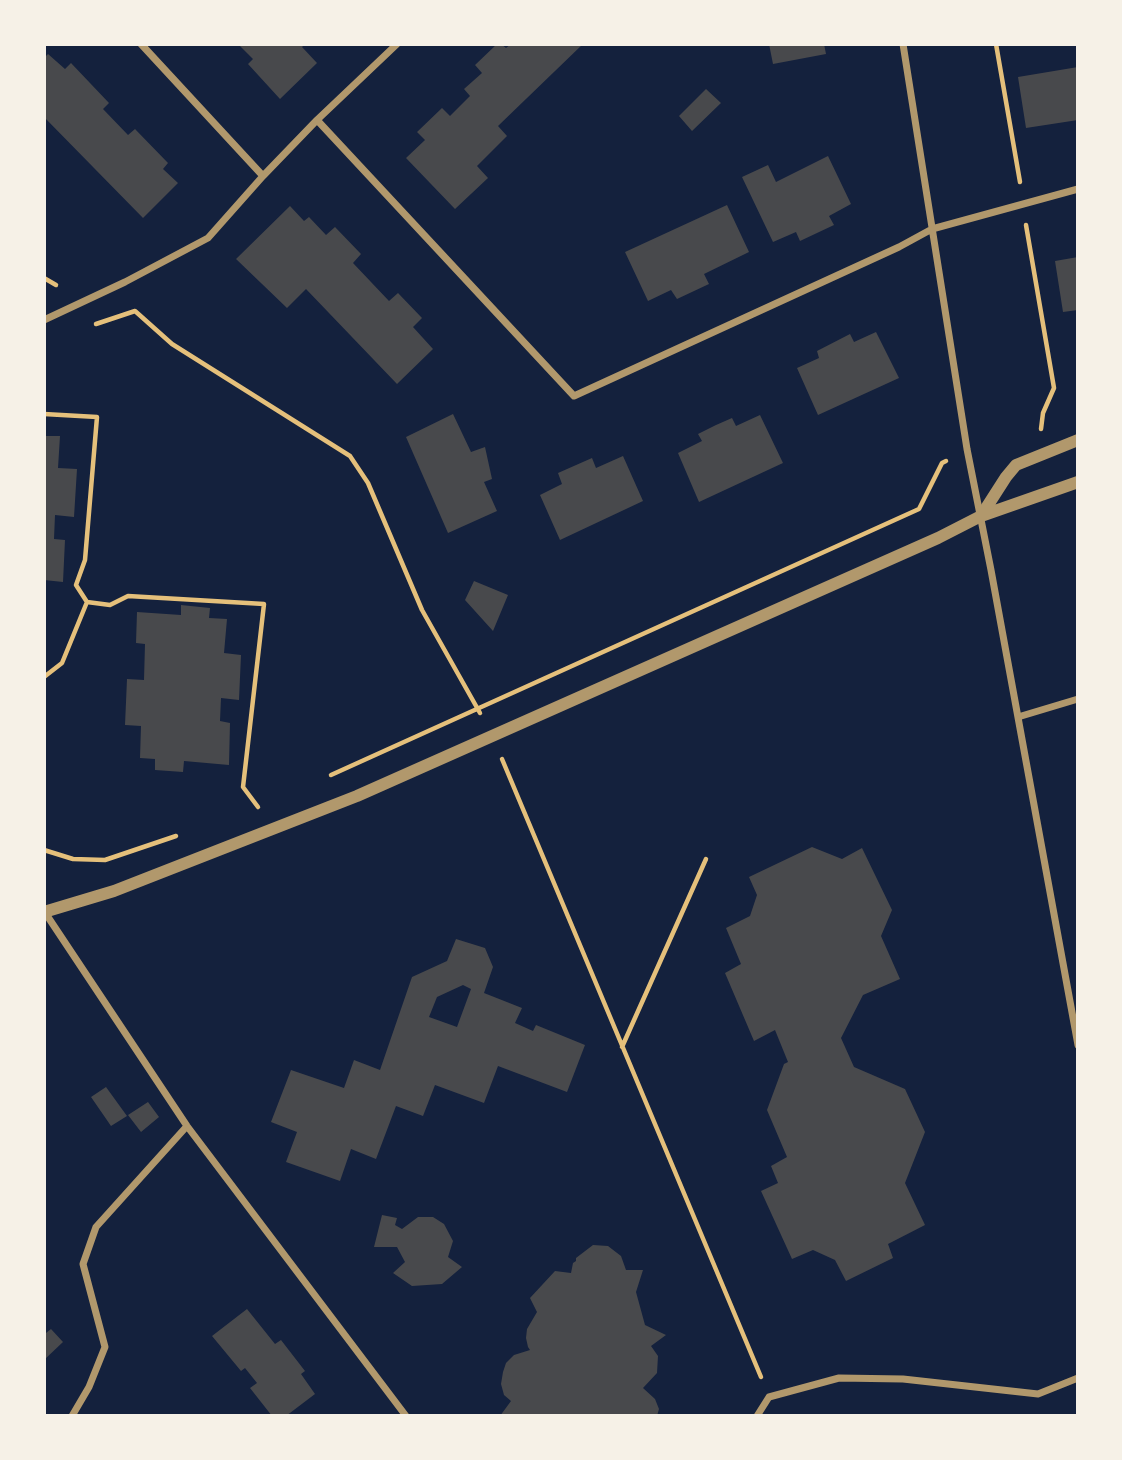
<!DOCTYPE html>
<style>
body{margin:0}
#map{position:relative;width:1122px;height:1460px;overflow:hidden;background:#14213d;font-family:"Titillium Web",sans-serif}
canvas{display:block}
.frame{position:absolute;inset:0;border:46px solid #f6f1e7;pointer-events:none}
</style>
<div id="map">
<canvas width="1122" height="1460"></canvas>
<div class="frame"></div>
</div>
<script>
const c = document.querySelector('canvas').getContext('2d');
c.lineJoin = 'round';
function fill(path, color) {
  c.fillStyle = color;
  c.fill(path, 'evenodd');
}
function stroke(path, color, width, dash) {
  c.strokeStyle = color;
  c.lineWidth = width;
  c.lineCap = dash ? 'butt' : 'round';
  c.setLineDash(dash || []);
  c.stroke(path);
}
fill(new Path2D(`
 M238 44H305L302 47 317 63 280 99 248 64 253 59Z
 M497 44H501L506 48 511 44H583L498 126 507 136 477 166 488 178 455 209 406 158 425 140 417 132 442 108 450 116 470 96 464 89 482 73 475 65Z
 M769 44H824L826 54 773 64Z
 M48 54 65 69 71 63 109 103 103 109 128 135 135 129 168 163 163 169 178 183 143 218 44 117V58Z
 M1078 67V120L1026 128 1018 77Z
 M706 89 721 103 692 131 679 116Z
 M828 156 851 204 829 216 834 225 800 241 796 232 773 242 742 177 768 165 776 182Z
 M727 205 749 252 704 274 709 284 677 299 671 290 648 301 625 252Z
 M290 206 304 221 309 217 326 235 335 227 361 254 353 263 389 301 398 293 422 318 413 327 433 349 397 384 306 289 287 308 236 259Z
 M1078 257V310L1063 312 1055 261Z
 M876 332 899 378 818 415 797 368 819 358 817 351 850 334 854 342Z
 M453 414 471 452 485 447 492 479 484 482 497 511 448 533 406 437Z
 M760 415 783 463 699 502 678 453 702 441 698 434 716 425 732 418 736 426Z
 M44 436H60L58 468 77 469 74 517 55 515 54 539 65 540 63 582 44 580Z
 M623 456 643 501 560 540 540 495 562 484 558 473 592 458 596 468Z
 M474 581 508 595 493 631 465 600Z
 M181 605 210 608 209 618 227 619 224 653 241 655 239 700 221 698 220 721 230 723 229 765 184 761 183 772 155 770V759L140 758 141 726 125 725 127 679 144 680 145 644 136 643 137 612 181 615Z
 M812 847 842 859 862 848 892 910 881 936 900 979 863 995 841 1038 854 1067 905 1089 925 1132 905 1183 925 1225 888 1244 893 1258 846 1281 835 1260 813 1250 792 1259 761 1191 778 1183 771 1166 787 1157 767 1110 784 1064 788 1062 775 1030 754 1041 725 973 741 964 726 928 750 916 757 895 749 877Z
 M456 939 485 948 493 967 484 993 522 1008 515 1023 533 1031 536 1025 585 1045 567 1092 498 1066 484 1103 435 1085 423 1116 396 1106 376 1159 351 1149 340 1181 286 1162 297 1132 271 1122 291 1070 344 1088 354 1060 380 1070 412 977 447 961ZM463 985 471 989 457 1027 429 1017 437 997Z
 M106 1087 127 1116 111 1126 91 1097Z
 M148 1102 159 1117 141 1132 128 1115Z
 M382 1215 397 1218 395 1225 402 1229 418 1217H433L444 1224 453 1241 448 1257 462 1267 442 1284 412 1286 393 1273 405 1262 397 1247H374Z
 M593 1245 608 1246 621 1256 626 1270H643L636 1292 645 1325 666 1335 651 1346 658 1356 657 1373 643 1388 655 1399 659 1409 657 1416H500L511 1401 504 1395 501 1384 503 1372 506 1363 514 1355 530 1350 528 1347 526 1338 527 1329 537 1312 530 1298 555 1271 571 1273 573 1263 576 1261V1258Z
 M247 1309 275 1344 281 1340 305 1371 301 1374 315 1394 286 1416H272L250 1388 257 1383 245 1368 241 1371 212 1336Z
 M51 1329 63 1342 44 1360V1330L46 1333Z`), '#48494c');
stroke(new Path2D(`
 M996 44 1020 182
 M1026 225 1054 388 1043 413 1041 429
 M44 278 56 285
 M96 324 135 311 172 344 350 456 368 483 422 610 480 713
 M44 414 97 417 85 560 76 585 87 602 110 605 128 596 264 604 243 787 258 807
 M44 677 62 663 87 602
 M502 759 761 1377
 M331 775 919 509 942 463 946 461
 M44 850 73 859 105 860 176 836
 M622 1047 706 859`), '#e5c07b', 4.5);
stroke(new Path2D(`
 M141 44 263 176
 M903 44 967 449 991 570 1078 1045
 M317 120 574 396 899 247 932 229 1078 189
 M44 320 125 282 208 238 263 176 317 120 397 44
 M1018 717 1078 699
 M44 911 187 1126 406 1416
 M72 1416 89 1387 105 1347 83 1264 96 1227 187 1126
 M757 1416 769 1397 839 1378 903 1379 1038 1394 1078 1378`), '#b1986c', 7);
stroke(new Path2D(`
 M981 516 1006 477 1016 465 1078 440
 M44 912 114 891 357 796 938 538 981 516 1078 482`), '#b1986c', 12);
</script>
